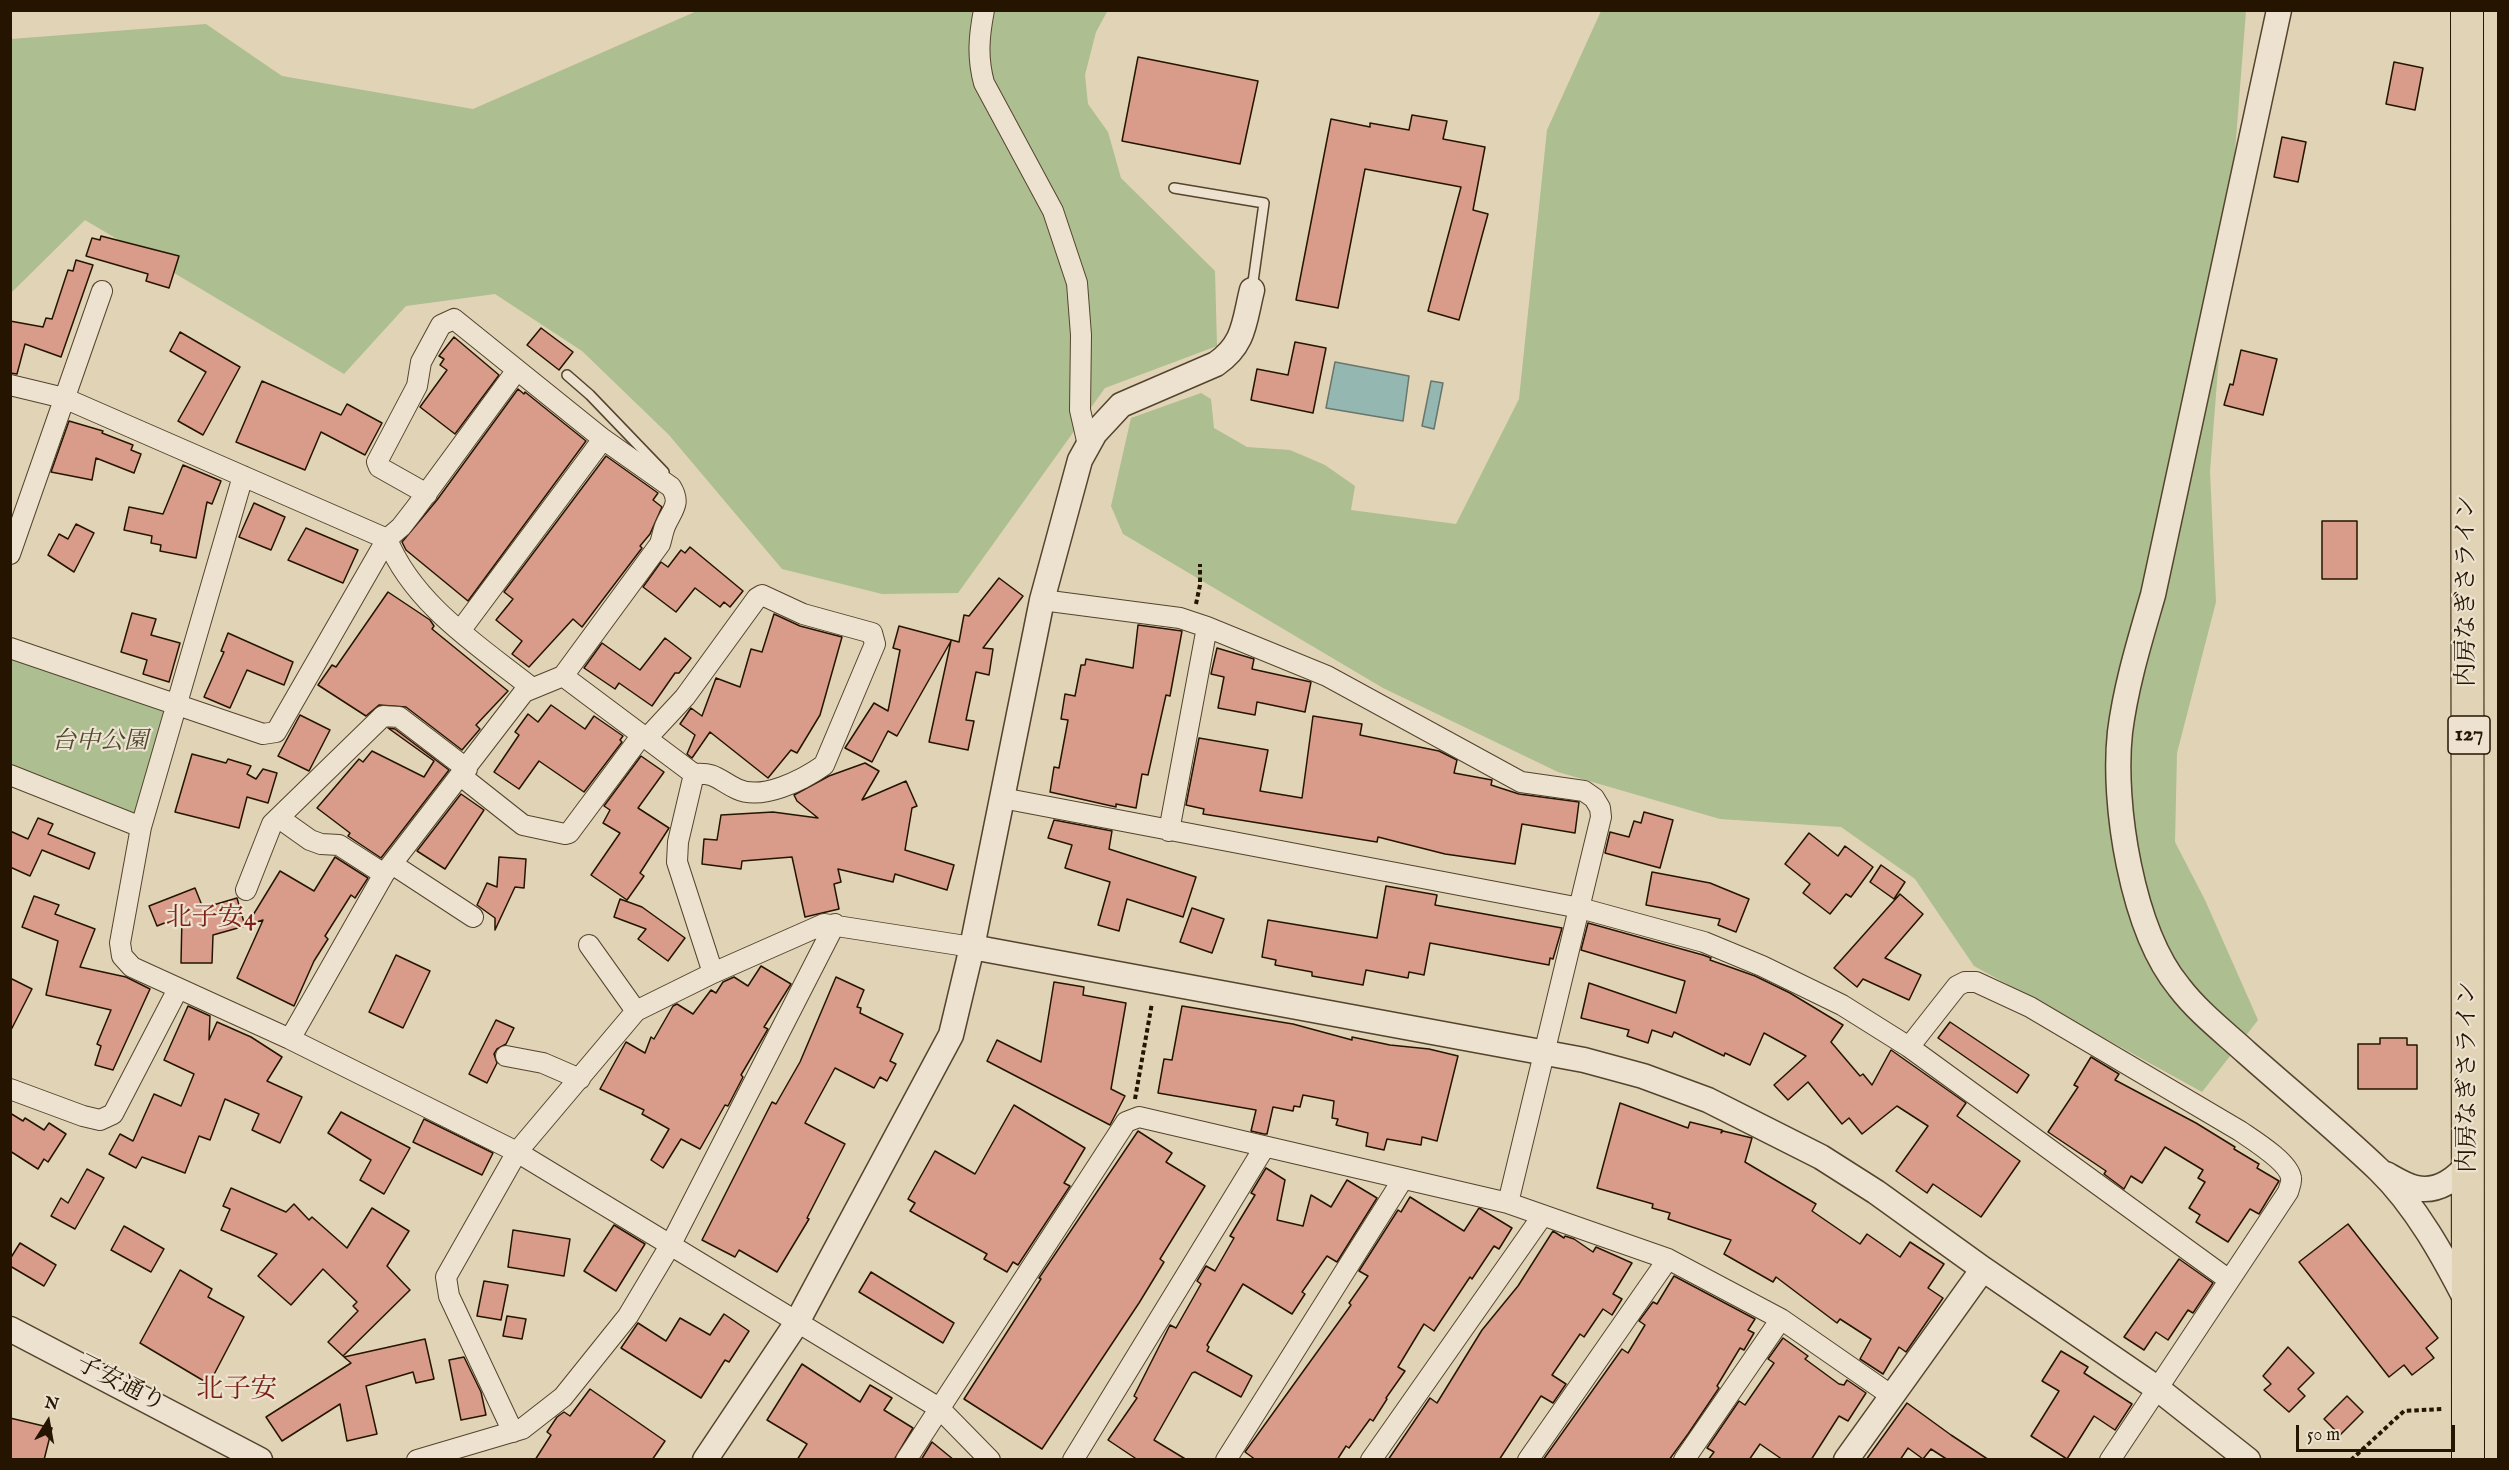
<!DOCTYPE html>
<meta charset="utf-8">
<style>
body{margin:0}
#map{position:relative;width:2509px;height:1470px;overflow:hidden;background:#e1d3b5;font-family:"IM FELL English",serif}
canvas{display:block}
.frame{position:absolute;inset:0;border:12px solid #251500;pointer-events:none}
.north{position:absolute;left:18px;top:1392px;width:60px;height:60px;-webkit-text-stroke:4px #ece2cf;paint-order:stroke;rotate:11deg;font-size:16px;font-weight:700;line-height:24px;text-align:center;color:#251500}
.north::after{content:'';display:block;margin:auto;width:21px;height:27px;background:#251500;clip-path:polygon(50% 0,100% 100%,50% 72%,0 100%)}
.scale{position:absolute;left:2296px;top:1425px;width:159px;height:27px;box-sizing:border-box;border:3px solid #251500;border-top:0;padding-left:8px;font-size:18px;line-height:21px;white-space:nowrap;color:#251500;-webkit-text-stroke:4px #ece2cf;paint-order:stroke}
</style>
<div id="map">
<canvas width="2509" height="1470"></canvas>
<div class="frame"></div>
<div class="north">N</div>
<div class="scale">50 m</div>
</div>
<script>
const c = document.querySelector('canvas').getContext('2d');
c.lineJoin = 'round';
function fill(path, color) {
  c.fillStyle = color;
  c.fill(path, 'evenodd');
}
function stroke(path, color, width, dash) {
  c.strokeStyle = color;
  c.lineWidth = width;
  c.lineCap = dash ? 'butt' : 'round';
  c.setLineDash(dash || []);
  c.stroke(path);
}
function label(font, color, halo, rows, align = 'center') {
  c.font = font + ' "IM FELL English","Noto Serif JP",serif';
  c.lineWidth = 4.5;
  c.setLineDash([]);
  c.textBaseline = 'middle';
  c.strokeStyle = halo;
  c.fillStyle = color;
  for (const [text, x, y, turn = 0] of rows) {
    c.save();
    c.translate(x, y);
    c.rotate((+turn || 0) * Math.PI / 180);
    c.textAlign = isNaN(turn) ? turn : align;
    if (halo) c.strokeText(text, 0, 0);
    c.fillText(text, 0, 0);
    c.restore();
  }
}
fill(new Path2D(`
 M1108 10 1096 32 1085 75 1088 104 1108 132 1121 178 1215 271 1217 346 1105 388 958 593 882 594 782 569 669 435 582 351 495 294 406 306 344 374 85 220 11 293V39L206 24 282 76 473 109 697 11Z
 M1601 11H2246L2210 471 2216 602 2177 753 2175 842 2205 900 2258 1020 2202 1092 1974 966 1915 879 1841 827 1720 819 1558 772 1383 688 1123 534 1111 506 1131 418 1201 393 1211 399 1214 428 1247 447 1290 450 1325 465 1355 486 1351 510 1456 524 1519 399 1547 130Z
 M10 657 159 707 166 717 139 810 129 815 48 778 11 767Z`), '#adbe91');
const water = new Path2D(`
 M1335 362 1409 376 1403 421 1326 408Z
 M1431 381 1443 383 1434 429 1422 426Z`);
fill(water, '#95b7b2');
stroke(water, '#68766b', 1.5);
const building = new Path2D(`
 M1138 57 1258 81 1240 164 1122 141Z
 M2394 62 2423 68 2415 110 2386 104Z
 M1412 115 1447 121 1443 139 1485 147 1473 210 1488 214 1459 320 1428 311 1461 187 1365 169 1338 308 1296 300 1331 119 1370 127V123L1409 130Z
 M2282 137 2306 142 2298 182 2274 177Z
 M101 236 179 256 169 288 146 281 148 274 86 256 92 238 100 240Z
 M76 260 93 265 61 357 25 344 17 374 10 373V321L43 327 46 318 52 319 68 270 73 271Z
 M541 328 573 352 559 370 527 345Z
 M180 332 240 367 203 435 178 421 206 372 170 351Z
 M454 337 499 375 455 434 420 407 447 370 440 365 444 359 439 356Z
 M1295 342 1326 348 1313 413 1251 400 1257 369 1288 375Z
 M2241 350 2277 359 2263 415 2224 405 2230 384 2233 385Z
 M262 381 341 415 347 404 382 423 365 455 321 432 305 470 236 442Z
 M518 389 524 394 525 392 586 441 468 601 406 550 402 542 437 500Z
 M69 421 103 431 102 433 133 445 131 450 141 454 134 473 96 458 92 480 51 472Z
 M606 456 658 493 653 500 662 507 650 534 640 546 642 548 582 627 573 619 529 667 512 654 522 641 496 620 513 599 504 592Z
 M183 465 221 481 212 504 207 502 196 558 160 551 161 545 151 543 152 536 124 530 129 507 163 514Z
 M254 503 285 517 271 550 239 537Z
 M2322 521H2357V579H2322Z
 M76 524 94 533 74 572 48 555 59 534 68 539Z
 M306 528 358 550 343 583 288 560Z
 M690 547 743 591 730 607 724 602 720 607 695 588 676 612 643 587 661 562 668 567 681 550 685 553Z
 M999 578 1023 596 983 648 993 649 989 675 976 672 966 720 974 721 968 750 929 742 951 641 897 736 888 731 872 762 845 748 874 703 888 711 900 650 893 648 899 626 959 642 964 615 969 616Z
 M388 592 430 620 434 626 432 629 508 691 476 725 480 729 462 750 406 707 379 705 366 716 318 685 332 665 336 667Z
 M132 613 156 619 151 635 180 643 169 682 143 674 147 660 121 652Z
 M774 614 800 626 842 637 820 715 797 753 791 750 768 778 710 732 692 758 687 754 695 735 680 724 691 708 702 716 716 678 740 687 751 649 762 652Z
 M1138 625 1182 631 1170 696 1166 695 1148 775 1142 774 1136 808 1116 804V807L1050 792 1054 767 1059 768 1068 720 1061 719 1065 694 1075 696 1081 665H1085L1086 659 1133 668Z
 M228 633 293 662 284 685 247 670 230 708 204 697 224 652 221 651Z
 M665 638 691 658 679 673H675L652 706 619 683 615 689 584 668 602 643 640 670Z
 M1217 648 1254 659 1252 669 1311 682 1305 712 1257 702 1255 715 1218 708 1224 677 1211 674Z
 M551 705 585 729 594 716 623 736 620 740 622 742 584 792 539 761 519 789 494 772 519 735 515 732 528 714 538 722Z
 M300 715 330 730 309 771 278 756Z
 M1313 716 1362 724 1360 735 1439 751 1457 760 1454 773 1492 780 1491 785 1519 794 1579 802 1575 833 1522 824 1515 864 1445 854 1378 837 1377 842 1203 814 1204 809 1186 805 1199 738 1268 750 1260 791 1302 798Z
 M388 728 395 729 449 770 381 858 348 836 350 833 317 808 359 759 363 762 372 751 424 777 434 761Z
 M192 754 226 763 228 759 251 766 247 774 256 779 263 769 277 773 268 803 247 797 239 828 175 812Z
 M641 756 664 772 638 808 669 828 640 873 644 876 627 900 591 875 620 833 603 823 610 810 604 806Z
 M865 763 879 771 862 800 906 781 917 806 912 808 905 850 954 865 947 890 895 874 893 882 838 869 841 882 834 884 839 909 805 917 792 857 742 861 741 869 702 864 704 839 717 840 721 815 773 812 818 818 797 801 794 795 829 776Z
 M461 794 484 810 445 869 417 851Z
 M1644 812 1673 820 1660 868 1605 853 1610 832 1629 837 1634 821 1641 823Z
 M38 818 53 824 48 834 95 853 89 869 42 850 30 876 10 867V831L28 839Z
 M1054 820 1112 831 1109 849 1196 877 1183 917 1127 899 1119 931 1098 925 1110 882 1065 868 1072 845 1048 838Z
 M1809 833 1838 856 1845 846 1873 867 1851 897 1846 894 1830 914 1803 893 1810 884 1785 864Z
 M335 857 368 878 355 898 351 895 325 936 328 939 314 961 294 1006 237 978 263 920 247 925 280 871 314 891Z
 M499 857 526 859 524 888 515 887 495 930V918L477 905 487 883 497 887Z
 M1881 865 1905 882 1894 899 1870 882Z
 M1652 872 1710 883 1749 899 1736 932 1718 925 1720 919 1646 905Z
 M1386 886 1437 895 1435 905 1562 928 1553 959 1550 958 1549 965 1430 943 1424 975 1409 972 1408 978 1366 970 1363 985 1312 976V972L1275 965 1276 960 1262 957 1268 920 1377 938Z
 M195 888 203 908 237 898 245 926 213 935 212 963H181L182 916 157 926 149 906Z
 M1900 894 1923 914 1885 958 1921 975 1909 1000 1863 979 1857 987 1834 968Z
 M34 896 59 905 55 914 95 929 80 967 126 977 150 989 113 1070 95 1065 101 1046 97 1044 111 1010 46 995 58 941 22 927Z
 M620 899 642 907 685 938 668 961 638 939 646 929 614 917Z
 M1192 908 1224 919 1212 953 1180 942Z
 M1588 923 1703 955 1711 958 1710 960 1755 976 1790 993 1843 1025 1831 1042 1860 1076 1863 1074 1872 1085 1891 1050 1966 1103 1957 1116 2020 1161 1981 1217 1933 1184 1927 1193 1896 1171 1928 1126 1897 1106 1862 1134 1849 1118 1842 1124 1808 1082 1788 1100 1774 1085 1806 1056 1764 1033 1750 1065 1725 1053 1724 1056 1674 1032 1672 1037 1652 1030 1648 1043 1627 1036 1629 1030 1581 1018 1589 983 1676 1013 1685 981 1581 950Z
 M396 955 430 971 403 1028 369 1012Z
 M761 966 791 984 764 1027 768 1029 741 1075 743 1077 728 1106 725 1105 700 1149 681 1139 663 1168 651 1160 669 1129 642 1114 644 1110 600 1089 626 1042 645 1053 651 1037 654 1039 673 1006 677 1004 693 1014 711 990 716 993 723 982 734 977 748 986Z
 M836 977 864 990 857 1007 861 1008 860 1013 903 1034 890 1061 896 1064 887 1081 880 1077 874 1088 835 1068 805 1123 845 1144 807 1218 809 1219 777 1272 739 1250 735 1257 702 1240 772 1102 776 1104 800 1062Z
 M10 978 32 989 10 1032Z
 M1054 982 1084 987 1083 995 1126 1003 1111 1089 1125 1096 1110 1125 987 1061 997 1040 1041 1062Z
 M188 1006 210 1016 209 1040 217 1022 251 1037 282 1057 267 1081 302 1097 280 1143 252 1130 259 1114 225 1099 210 1140 199 1136 185 1173 142 1157 136 1168 109 1154 120 1134 133 1141 154 1094 181 1106 194 1074 164 1060Z
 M1182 1006 1293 1024 1352 1040V1037L1390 1045 1429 1049 1458 1056 1437 1141 1422 1137 1421 1145 1387 1139 1384 1150 1366 1146 1368 1133 1336 1125 1338 1119 1332 1118 1334 1101 1303 1095 1300 1107 1294 1106 1293 1111 1273 1107 1267 1134H1264L1251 1131 1256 1110 1158 1093 1164 1059 1172 1060Z
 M496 1020 514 1028 506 1044 497 1049 494 1054 497 1063 487 1083 469 1074Z
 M1950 1022 2029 1075 2017 1093 1938 1038Z
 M2380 1038H2407V1045H2417V1089H2358V1044H2380Z
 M2091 1057 2119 1074 2115 1080 2196 1123 2235 1147 2234 1149 2259 1164 2257 1168 2279 1181 2259 1214 2250 1209 2228 1242 2196 1222 2200 1215 2189 1208 2205 1182 2198 1178 2203 1170 2165 1147 2142 1183 2131 1176 2124 1189 2104 1174 2106 1171 2048 1132 2078 1087 2074 1085Z
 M1620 1103 1688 1128 1690 1122 1722 1130 1721 1133 1723 1131 1752 1138 1745 1162 1816 1204 1812 1211 1860 1244 1867 1234 1900 1257 1910 1242 1944 1264 1928 1288 1943 1298 1906 1352 1899 1347 1883 1374 1860 1359 1871 1339 1840 1319 1837 1323 1776 1277 1773 1282 1724 1254 1731 1240 1668 1219 1670 1213 1652 1208 1653 1204 1597 1188Z
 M1014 1105 1085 1148 1064 1183 1070 1186 1018 1265 1013 1262 1007 1272 984 1259 987 1254 910 1211 915 1203 908 1199 935 1151 975 1174Z
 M341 1112 410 1148 384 1194 360 1180 371 1160 328 1133Z
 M10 1113 23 1121 25 1118 44 1130 49 1123 66 1134 48 1162 44 1159 38 1169 10 1151Z
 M424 1119 493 1153 482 1175 413 1142Z
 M1138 1131 1172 1153 1166 1162 1205 1186 1160 1259 1164 1262 1139 1303 1042 1449 964 1399 1041 1279 1039 1278Z
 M1266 1168 1285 1180 1277 1220 1303 1226 1311 1195 1331 1207 1347 1180 1377 1198 1337 1262 1327 1256 1302 1292 1305 1294 1292 1314 1243 1284 1207 1345 1209 1347 1207 1351 1252 1376 1241 1397 1195 1372 1192 1373 1154 1440 1187 1460H1138L1108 1440 1137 1398 1134 1396 1170 1325 1176 1328 1201 1284 1197 1281 1206 1266 1215 1271 1234 1238 1230 1236 1255 1195 1251 1193Z
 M87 1169 104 1178 75 1229 51 1216 61 1198 68 1203Z
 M231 1188 286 1212 294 1204 309 1220 312 1217 347 1248 372 1208 409 1231 387 1266 410 1290 343 1356 328 1342 358 1311 353 1306 357 1302 323 1269 291 1305 258 1276 277 1254 221 1230 230 1209 223 1206Z
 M1410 1197 1464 1231 1479 1208 1512 1228 1499 1249 1494 1246 1472 1279 1470 1277 1434 1331 1424 1324 1398 1367 1405 1371 1386 1398 1387 1399 1373 1421 1370 1419 1349 1448 1346 1446 1337 1460H1256L1245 1452 1351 1305 1349 1303 1368 1276 1359 1271 1398 1210 1401 1212Z
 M2348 1224 2438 1338 2426 1348 2434 1358 2412 1375 2404 1365 2389 1377 2299 1262Z
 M614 1225 645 1244 616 1291 584 1271Z
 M124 1226 164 1249 151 1272 111 1250Z
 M513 1230 570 1239 564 1276 508 1267Z
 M1553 1231 1564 1238 1565 1236 1574 1239 1593 1252 1596 1247 1632 1263 1613 1294 1622 1299 1612 1315 1603 1309 1584 1337 1580 1334 1552 1375 1566 1384 1553 1403 1541 1396 1499 1460H1388L1430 1398 1437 1403 1482 1330 1518 1286Z
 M20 1243 56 1265 44 1286 10 1266V1259Z
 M2179 1259 2213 1283 2193 1313 2188 1310 2168 1340 2156 1332 2144 1350 2124 1337Z
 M180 1270 212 1289 208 1297 244 1317 209 1384 140 1343Z
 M871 1272 954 1323 943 1343 859 1292Z
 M1674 1276 1755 1319 1748 1330 1754 1333 1744 1350 1740 1348 1717 1386 1719 1388 1688 1434 1669 1460H1543L1622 1349 1628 1353 1645 1325 1639 1321 1653 1302 1657 1304Z
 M484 1281 508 1285 501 1320 477 1316Z
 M724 1314 749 1331 729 1362 725 1360 701 1398 621 1348 638 1323 666 1341 680 1318 710 1335Z
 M507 1316 526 1319 522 1339 503 1336Z
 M1783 1338 1808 1356 1805 1359 1839 1384 1844 1385 1847 1380 1866 1393 1848 1421 1839 1416 1811 1460H1783L1760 1444 1749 1460H1708L1714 1452 1707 1448 1739 1401 1745 1405 1774 1363 1768 1359Z
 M425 1339 434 1379 416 1383 413 1372 366 1386 377 1434 347 1441 340 1404 282 1441 266 1417 351 1363 344 1357Z
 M2288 1347 2314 1373 2298 1389 2305 1396 2289 1412 2264 1390 2271 1384 2263 1376Z
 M2061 1351 2088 1367 2084 1373 2132 1404 2115 1430 2094 1416 2067 1459 2031 1436 2059 1391 2042 1381Z
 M464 1357 481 1392 486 1415 461 1420 449 1360Z
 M802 1364 860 1402 870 1385 892 1398 884 1410 913 1428 894 1460H797L807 1444 767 1420Z
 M590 1389 665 1441 652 1460H535L551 1435 547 1432 557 1417 564 1412 570 1416Z
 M2347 1396 2363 1412 2340 1435 2324 1419Z
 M1907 1403 1951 1435 1989 1460H1948L1931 1449 1923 1459 1908 1448 1900 1460H1866Z
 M10 1418 52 1428 44 1460H10Z
 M932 1442 954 1460H921Z`);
fill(building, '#d99c8b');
stroke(building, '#251500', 1.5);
const service = new Path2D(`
 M1174 188 1264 203 1252 289
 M567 375 590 395 664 472`);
const minor = new Path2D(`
 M984 10C979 36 977 57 984 83L1053 211 1077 283 1081 335 1080 410 1088 445
 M10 385 64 398 387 539C413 604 479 646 532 688
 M243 476 141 827 120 943 122 956 132 967 290 1039 517 1152 939 1408 990 1460
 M10 554 102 291
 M1042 600 1180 618 1207 627 1327 676 1521 782 1584 791 1594 798 1600 808 1601 817 1508 1203
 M460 631 603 439
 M10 648 263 734 276 732 387 539 401 527 415 509 517 370
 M563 676 694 774C716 772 718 780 737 789 762 801 803 780 824 765L875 644 872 633 803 614 762 595 757 598 685 697 646 739
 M694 774 678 842 677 862 713 973
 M10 775 141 827
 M461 776 523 825 565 834 569 833 642 735
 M1002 798 1580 908 1704 942 1762 966 1842 1005 1909 1047 2229 1280
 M279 818 310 840 321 844 339 845 384 874
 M1169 831 1207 627
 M392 864 473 917
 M246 890 272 824 383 716 399 717 467 769
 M589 945 636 1011
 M290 1039 384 874 524 692 563 676 660 544C662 538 663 530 666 524 673 509 681 503 671 487L603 439 454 319 441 325 421 362 417 386 377 462 379 467 427 494
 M1909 1047 1957 986 1965 982H1976L2030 1007 2240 1131C2253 1140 2289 1162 2291 1178 2292 1182 2289 1188 2288 1192L2110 1460
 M506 1056 543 1063 580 1079
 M10 1089 83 1116 100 1120 113 1114 178 989
 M513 1432 449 1296 446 1277 517 1152 636 1011 713 973 824 924 972 947
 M417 1460 522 1429 563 1397 628 1316 671 1244 835 924
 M906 1460 1126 1122 1139 1117 1508 1203 1668 1259 1781 1319 1892 1396
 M1073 1460 1264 1148
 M1226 1460 1403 1179
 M1371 1460 1543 1215
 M1528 1460 1668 1259
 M1684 1460 1781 1319`);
const tertiary = new Path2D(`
 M2279 10 2153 595C2140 640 2126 685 2120 732 2112 804 2132 930 2179 987 2198 1012 2224 1032 2247 1053 2291 1092 2337 1130 2379 1170 2416 1206 2444 1257 2467 1302
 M972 947 1584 1060 1643 1076 1708 1100 1821 1157 1876 1192 1983 1269 2158 1389 2248 1460
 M2386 1174C2395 1179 2406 1186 2416 1188 2438 1193 2458 1178 2469 1162
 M10 1329 260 1460
 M705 1460 796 1324 951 1035 972 947 1042 600 1080 460 1095 433 1121 405 1216 364C1245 344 1244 322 1252 290
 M1846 1460 1983 1269`);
const trunk = new Path2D(`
 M2467 10 2468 1460`);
stroke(service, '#54442d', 12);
stroke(minor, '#54442d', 22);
stroke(tertiary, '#54442d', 27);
stroke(trunk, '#251500', 34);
stroke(new Path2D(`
 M1196 604 1200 585V564
 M1135 1099 1152 1003
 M2351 1460 2404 1411 2442 1409`), '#251500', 4, [4.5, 3]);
stroke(service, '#ece2cf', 9);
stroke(minor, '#ece2cf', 20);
stroke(tertiary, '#ece2cf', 24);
stroke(trunk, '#e1d3b5', 32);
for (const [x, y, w] of [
 [2469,735,42]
]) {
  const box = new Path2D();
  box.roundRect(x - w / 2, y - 19, w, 38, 4.5);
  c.fillStyle = '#ece2cf';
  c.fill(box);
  stroke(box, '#251500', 1.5);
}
label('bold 22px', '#251500', null, [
 ["127",2469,735]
]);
label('24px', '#251500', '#ece2cf', [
 ["内房なぎさライン",2468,591,-90],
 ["内房なぎさライン",2469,1077,-90],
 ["子安通り",120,1385,27]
]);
label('italic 24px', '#4e482c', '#ece2cf', [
 ["台中公園",100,743]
]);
label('26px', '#7a1f14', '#ece2cf', [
 ["北子安4",211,920]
]);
label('27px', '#7a1f14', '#ece2cf', [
 ["北子安",237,1391]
]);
</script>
